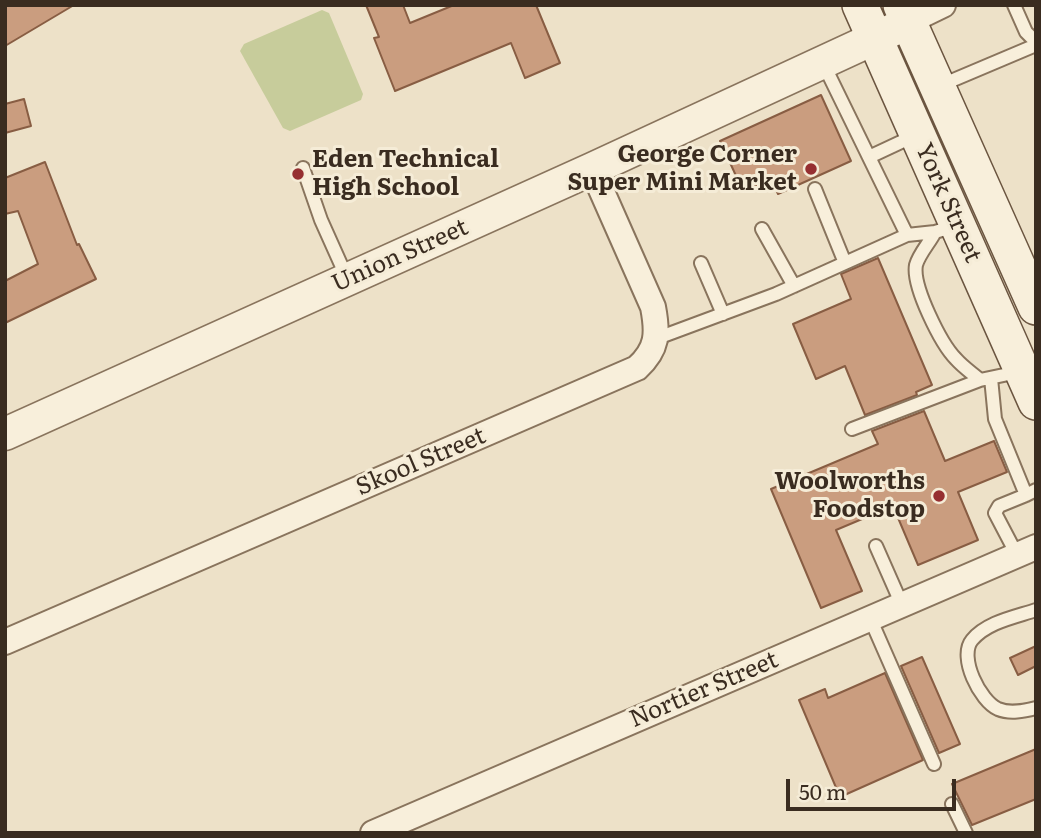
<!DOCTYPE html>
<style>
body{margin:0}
#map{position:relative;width:1041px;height:838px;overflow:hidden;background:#ede1c8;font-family:Literata,serif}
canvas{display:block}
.frame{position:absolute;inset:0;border:7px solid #3a2c20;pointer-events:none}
.scale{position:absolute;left:786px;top:779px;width:170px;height:32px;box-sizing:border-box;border:4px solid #3a2c20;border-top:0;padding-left:9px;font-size:21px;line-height:24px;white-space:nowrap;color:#3a2c20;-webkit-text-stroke:5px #f5ecd7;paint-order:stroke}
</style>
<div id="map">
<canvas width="1041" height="838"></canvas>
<div class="frame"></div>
<div class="scale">50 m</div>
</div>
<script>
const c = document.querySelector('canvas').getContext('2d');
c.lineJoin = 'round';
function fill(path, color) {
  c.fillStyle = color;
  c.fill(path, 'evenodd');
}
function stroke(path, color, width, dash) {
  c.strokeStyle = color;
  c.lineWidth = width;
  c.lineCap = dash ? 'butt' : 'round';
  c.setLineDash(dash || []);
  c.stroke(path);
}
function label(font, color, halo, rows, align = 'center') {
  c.font = font + ' Literata,serif';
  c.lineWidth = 6;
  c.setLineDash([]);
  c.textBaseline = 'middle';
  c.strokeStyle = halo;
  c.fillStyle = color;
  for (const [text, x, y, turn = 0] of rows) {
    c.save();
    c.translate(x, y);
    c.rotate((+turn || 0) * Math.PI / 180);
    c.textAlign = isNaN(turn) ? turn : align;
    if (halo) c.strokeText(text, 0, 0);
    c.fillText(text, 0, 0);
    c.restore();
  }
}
fill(new Path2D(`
 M322 10 329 13 363 94 361 100 290 131 283 128 240 51 244 44Z`), '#c7cc9b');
const building = new Path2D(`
 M5 5H74L5 46Z
 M366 5H403L410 23 454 5H536L560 63 525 78 511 43 395 91 374 38 379 37Z
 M821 95 851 161 778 194 771 178 743 191 720 141Z
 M24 99 31 126 5 133V104Z
 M45 162 77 245 79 244 96 279 5 323V281L38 264 18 211 5 214V178Z
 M878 258 932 385 916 392 917 395 865 415 845 366 816 379 793 324 851 299 841 274Z
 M924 411 945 461 994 441 1007 472 958 492 978 540 918 565 893 506 836 530 862 591 821 608 771 489 878 444 872 431Z
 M1036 646V666L1018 675 1010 658Z
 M922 657 960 744 939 753 901 666Z
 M885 673 923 760 840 797 799 700 825 689 828 698Z
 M1036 749V799L972 825 952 784Z`);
fill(building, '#ca9d7f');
stroke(building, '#885d43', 2);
const service = new Path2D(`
 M1014 5 1026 32 1036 42
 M823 63 907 235
 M939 86 1036 45
 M869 157 916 135
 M303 168 321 220 347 278
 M815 189 845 263
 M762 229 794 286
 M935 232C930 242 919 254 916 265 912 286 941 344 956 359 963 367 972 373 980 380L1018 372
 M701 263 723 314
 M655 339 776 294 907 235 935 232 955 226
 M991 378 995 419 1026 495 1036 490
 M852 429 980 380
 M876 546 902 605
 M1017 555 995 513 999 506 1026 495
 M1036 610C1015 617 987 622 972 640 958 657 980 701 998 709 1010 714 1024 711 1036 708
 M870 618 934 764
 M952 804 966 833`);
const minor = new Path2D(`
 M908 22 943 5
 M5 642 637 368C658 349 658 333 653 307L592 169
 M373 833 1036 547`);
const tertiary = new Path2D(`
 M5 434 592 169 899 27`);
const secondary = new Path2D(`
 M860 5 1036 402
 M901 5 1036 307`);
stroke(service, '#89745d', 16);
stroke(minor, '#89745d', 28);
stroke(tertiary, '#89745d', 35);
stroke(secondary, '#6b5540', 38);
stroke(service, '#f8efdb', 12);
stroke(minor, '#f8efdb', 24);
stroke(tertiary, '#f8efdb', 32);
stroke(secondary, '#f8efdb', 35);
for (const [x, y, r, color] of [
 [811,169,7,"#962f31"],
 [298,174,7,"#962f31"],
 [939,496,7,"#962f31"]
]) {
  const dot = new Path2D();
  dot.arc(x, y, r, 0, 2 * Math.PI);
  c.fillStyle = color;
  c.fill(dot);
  stroke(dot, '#f5ecd7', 2.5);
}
label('bold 24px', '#3a2c20', '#f5ecd7', [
 ["George Corner",797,155],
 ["Super Mini Market",797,183],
 ["Eden Technical",312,160,"left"],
 ["High School",312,188,"left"],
 ["Woolworths",925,482],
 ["Foodstop",925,510]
], 'right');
label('24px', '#3a2c20', '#f5ecd7', [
 ["York Street",948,203,66],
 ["Union Street",400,256,-24],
 ["Skool Street",421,462,-23],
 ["Nortier Street",704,690,-23]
]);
</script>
